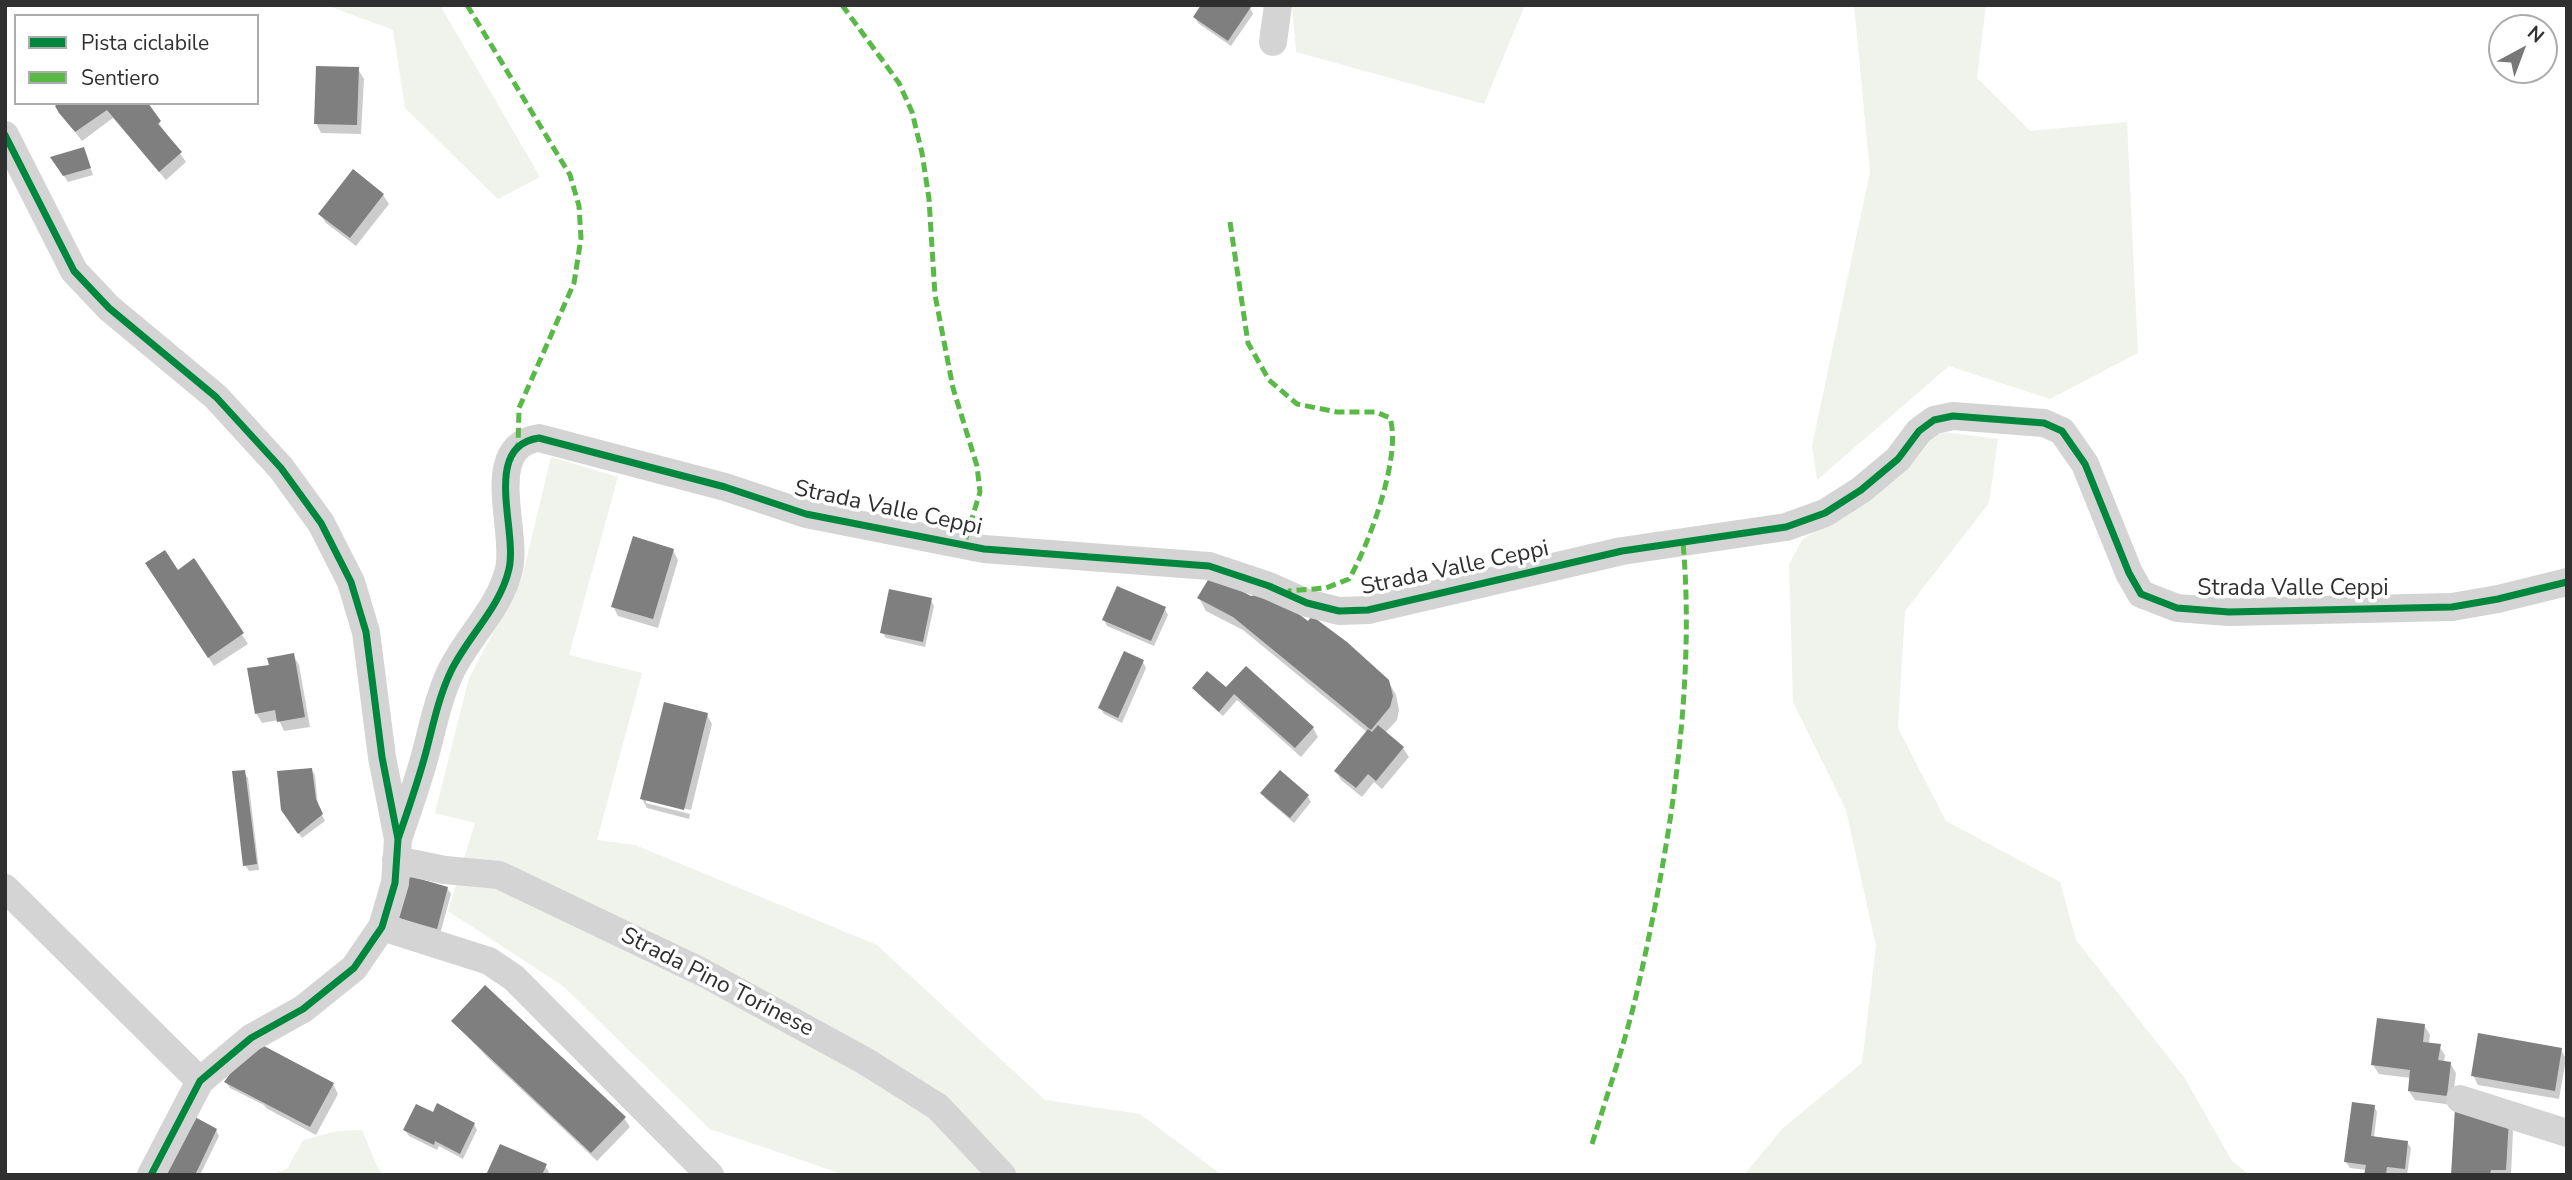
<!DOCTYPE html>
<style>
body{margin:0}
#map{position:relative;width:2572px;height:1180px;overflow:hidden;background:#fff;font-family:"Nunito Sans",sans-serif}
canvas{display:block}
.frame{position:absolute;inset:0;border:7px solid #303030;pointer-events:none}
.legend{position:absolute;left:14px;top:14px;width:245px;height:91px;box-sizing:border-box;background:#fff;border:2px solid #acacac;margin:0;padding:9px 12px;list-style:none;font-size:21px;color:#303030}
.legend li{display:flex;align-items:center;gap:14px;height:35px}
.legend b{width:35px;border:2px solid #acacac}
.north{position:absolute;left:2488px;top:14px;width:70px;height:70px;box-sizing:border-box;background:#fff;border:2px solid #acacac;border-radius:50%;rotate:41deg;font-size:19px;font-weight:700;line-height:28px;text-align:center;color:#303030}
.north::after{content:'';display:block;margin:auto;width:24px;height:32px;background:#787878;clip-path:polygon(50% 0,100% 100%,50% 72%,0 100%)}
</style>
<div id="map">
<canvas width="2572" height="1180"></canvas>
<div class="frame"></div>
<ul class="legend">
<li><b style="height:9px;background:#00873e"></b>Pista ciclabile</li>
<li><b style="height:9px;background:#58b947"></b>Sentiero</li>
</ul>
<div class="north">N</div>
</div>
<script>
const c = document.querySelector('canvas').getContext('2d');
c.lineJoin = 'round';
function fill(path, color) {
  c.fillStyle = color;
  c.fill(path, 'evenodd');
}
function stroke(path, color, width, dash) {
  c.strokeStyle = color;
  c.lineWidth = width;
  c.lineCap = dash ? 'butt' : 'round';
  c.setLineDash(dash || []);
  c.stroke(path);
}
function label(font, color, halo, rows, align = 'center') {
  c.font = font + ' "Nunito Sans",sans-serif';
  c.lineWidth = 7;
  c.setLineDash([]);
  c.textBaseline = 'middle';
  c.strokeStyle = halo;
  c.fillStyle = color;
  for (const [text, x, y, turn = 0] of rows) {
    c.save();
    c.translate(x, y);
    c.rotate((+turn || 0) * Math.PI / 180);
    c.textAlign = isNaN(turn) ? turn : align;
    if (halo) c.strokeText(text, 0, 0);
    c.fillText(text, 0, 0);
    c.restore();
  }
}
fill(new Path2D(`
 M326 5H440L540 177 498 199 405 108 393 30Z
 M1292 5H1525L1484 104 1296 52Z
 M1854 5H1986L1977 78 2030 131 2127 122 2138 353 2050 399 1949 366 1817 480 1812 446 1870 172Z
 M1936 431 1998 439 1989 503 1905 611 1898 728 1946 821 2060 882 2076 940 2184 1077 2232 1161 2250 1175H1744L1783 1128 1862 1063 1876 946 1846 810 1793 702 1789 564 1802 540 1883 484Z
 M551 457 618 477 569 655 642 673 597 840 635 845 877 945 1045 1100 1140 1114 1222 1175H845L710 1129 563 986 448 911 475 823 435 813 469 678 522 578Z
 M362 1130 378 1168 384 1175H270L287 1169 303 1140 337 1131Z`), '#f0f2ec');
fill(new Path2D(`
 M1250 8 1253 14 1231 46 1198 23 1195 17Z
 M358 69 364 79 361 134 321 133 316 123Z
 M145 103 186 162 166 180 113 118 82 141 63 116Z
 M84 149 93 175 68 182 56 164Z
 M383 195 389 204 356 246 326 223 320 214Z
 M673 550 678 560 658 628 618 616 613 606Z
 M194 561 248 644 214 666 153 573 178 572Z
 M1199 598 1388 681 1396 695 1399 710 1397 720 1385 733 1403 748 1409 757 1382 789 1374 782 1362 797 1341 780 1336 771 1367 732 1243 630 1206 611Z
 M931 600 934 606 925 647 886 638 882 632Z
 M1165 609 1168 615 1154 646 1107 626 1104 620Z
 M293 655 299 665 310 727 284 731 279 720 262 723 256 713 271 666Z
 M1143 662 1146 668 1122 723 1104 714 1100 708Z
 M1194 688 1226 690 1313 728 1318 737 1301 757 1237 700 1223 716 1198 694Z
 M707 715 712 724 691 810 646 799V803L690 814 689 819 647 808 642 799Z
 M311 769 315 775 318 807 325 821 302 838 286 816Z
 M244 772 248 778 259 870 249 871 245 865Z
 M1280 773 1308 797 1311 802 1294 823 1266 799 1262 793Z
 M447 888 451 894 440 934 400 918Z
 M453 1021 624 1118 630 1127 597 1161 488 1058Z
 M2424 1025 2430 1035 2429 1044 2439 1046 2445 1055 2444 1063H2450L2456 1073 2452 1105 2415 1100 2409 1091 2411 1078 2379 1074 2373 1065Z
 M2561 1050 2566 1059 2559 1099 2478 1085 2473 1075Z
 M226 1082 333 1084 338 1094 316 1135 266 1108 264 1105 230 1088Z
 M2374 1106 2377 1112 2374 1138 2407 1142 2411 1148 2407 1175 2389 1173V1175H2366L2367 1170 2350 1168 2346 1162Z
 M434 1114 474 1124 477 1130 463 1159 439 1146 437 1150 409 1136 405 1130Z
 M2508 1122 2513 1131 2511 1175H2453Z
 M216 1130 219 1136 200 1175H167Z
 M545 1166 549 1172 547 1175H488Z`), '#0003');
fill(new Path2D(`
 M1201 5H1249L1251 7 1228 41 1193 17Z
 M316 66 359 67 357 125 314 124Z
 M58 103H148L161 121 158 124 182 152 159 172 107 110 75 132 59 113 55 106Z
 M84 147 91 168 63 176 50 157Z
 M353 169 384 194 350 238 318 214Z
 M633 536 674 549 653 619 611 607Z
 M165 550 178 570 194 558 244 633 208 658 145 563Z
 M1211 575 1251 596 1268 591 1308 621 1312 616 1347 642 1389 680 1393 696 1390 707 1371 730 1233 617 1197 598Z
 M1117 586 1166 607 1151 641 1102 620Z
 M889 589 932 598 923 642 880 633Z
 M1124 651 1144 660 1118 718 1098 708Z
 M294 653 305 717 277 722 275 710 255 714 247 668 269 665 267 658Z
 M1246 666 1314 727 1295 748 1234 694 1219 712 1192 688 1207 671 1226 687Z
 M664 702 708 713 684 810 640 799Z
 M1378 725 1404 747 1376 781 1368 774 1356 788 1334 771 1368 729 1372 732Z
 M312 768 316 799 323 814 298 834 281 810 277 771Z
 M245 770 257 864 243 866 232 771Z
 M1280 770 1309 795 1290 818 1260 793Z
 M410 876 448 887 437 929 398 918Z
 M485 985 626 1117 591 1153 451 1021Z
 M2377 1018 2425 1024 2423 1042 2441 1044 2438 1060 2451 1062 2447 1096 2408 1091 2410 1070 2371 1065Z
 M2478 1033 2562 1048 2555 1091 2471 1076Z
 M264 1046 334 1083 310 1127 224 1082 241 1058Z
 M2352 1102 2375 1105 2371 1136 2408 1141 2405 1169 2387 1167 2386 1175H2364L2366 1165 2344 1162Z
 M437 1103 475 1123 460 1154 435 1141 434 1145 403 1130 416 1104 433 1112Z
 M2455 1108 2509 1120 2506 1170H2491L2490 1175H2451Z
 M195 1117 217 1129 195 1175H165Z
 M500 1144 547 1164 542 1175H486Z`), '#7f7f7f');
stroke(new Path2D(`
 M1273 42 1278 5
 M5 135 74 271 109 308 216 397 281 468 321 523 351 582 366 632 382 757 398 839 395 883 382 927 354 968 303 1009 251 1038 200 1081 151 1175
 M398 839C408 810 418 782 426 752 433 725 439 696 451 671 468 636 500 608 509 569 518 530 481 446 539 438L725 487 806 514 984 549 1209 566 1269 586 1307 603 1339 611 1368 610 1622 551 1786 527 1825 513 1861 490 1898 459 1919 431 1934 420 1953 416 2044 423 2062 431 2085 464 2129 573 2141 594 2177 608 2229 612 2452 607 2498 599 2567 582
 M396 860 445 870 499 875 702 972 865 1061 938 1107 1002 1175
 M5 888 200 1081
 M382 927 489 961 514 978 710 1175
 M2460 1099 2567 1133`), '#d4d4d4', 28);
stroke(new Path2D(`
 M467 5 570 175 579 206 581 238 574 283 519 408 518 448
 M842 5 899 83 912 112 922 153 929 199 935 295 953 388 977 466 980 492 964 545
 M1230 222 1248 343 1269 380 1297 404 1337 412H1376L1390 418C1402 455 1369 545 1349 579L1326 588 1288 591
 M1592 1144C1607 1095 1624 1046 1636 996 1669 851 1696 691 1683 542`), '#58b947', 5, [10, 5]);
stroke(new Path2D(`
 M5 135 74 271 109 308 216 397 281 468 321 523 351 582 366 632 382 757 398 839 395 883 382 927 354 968 303 1009 251 1038 200 1081 151 1175
 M398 839C408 810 418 782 426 752 433 725 439 696 451 671 468 636 500 608 509 569 518 530 481 446 539 438L725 487 806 514 984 549 1209 566 1269 586 1307 603 1339 611 1368 610 1622 551 1786 527 1825 513 1861 490 1898 459 1919 431 1934 420 1953 416 2044 423 2062 431 2085 464 2129 573 2141 594 2177 608 2229 612 2452 607 2498 599 2567 582`), '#00873e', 7);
label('23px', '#303030', '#fff', [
 ["Strada Valle Ceppi",888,509,12],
 ["Strada Valle Ceppi",1455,569,-12],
 ["Strada Valle Ceppi",2293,589],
 ["Strada Pino Torinese",717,983,27]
]);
</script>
